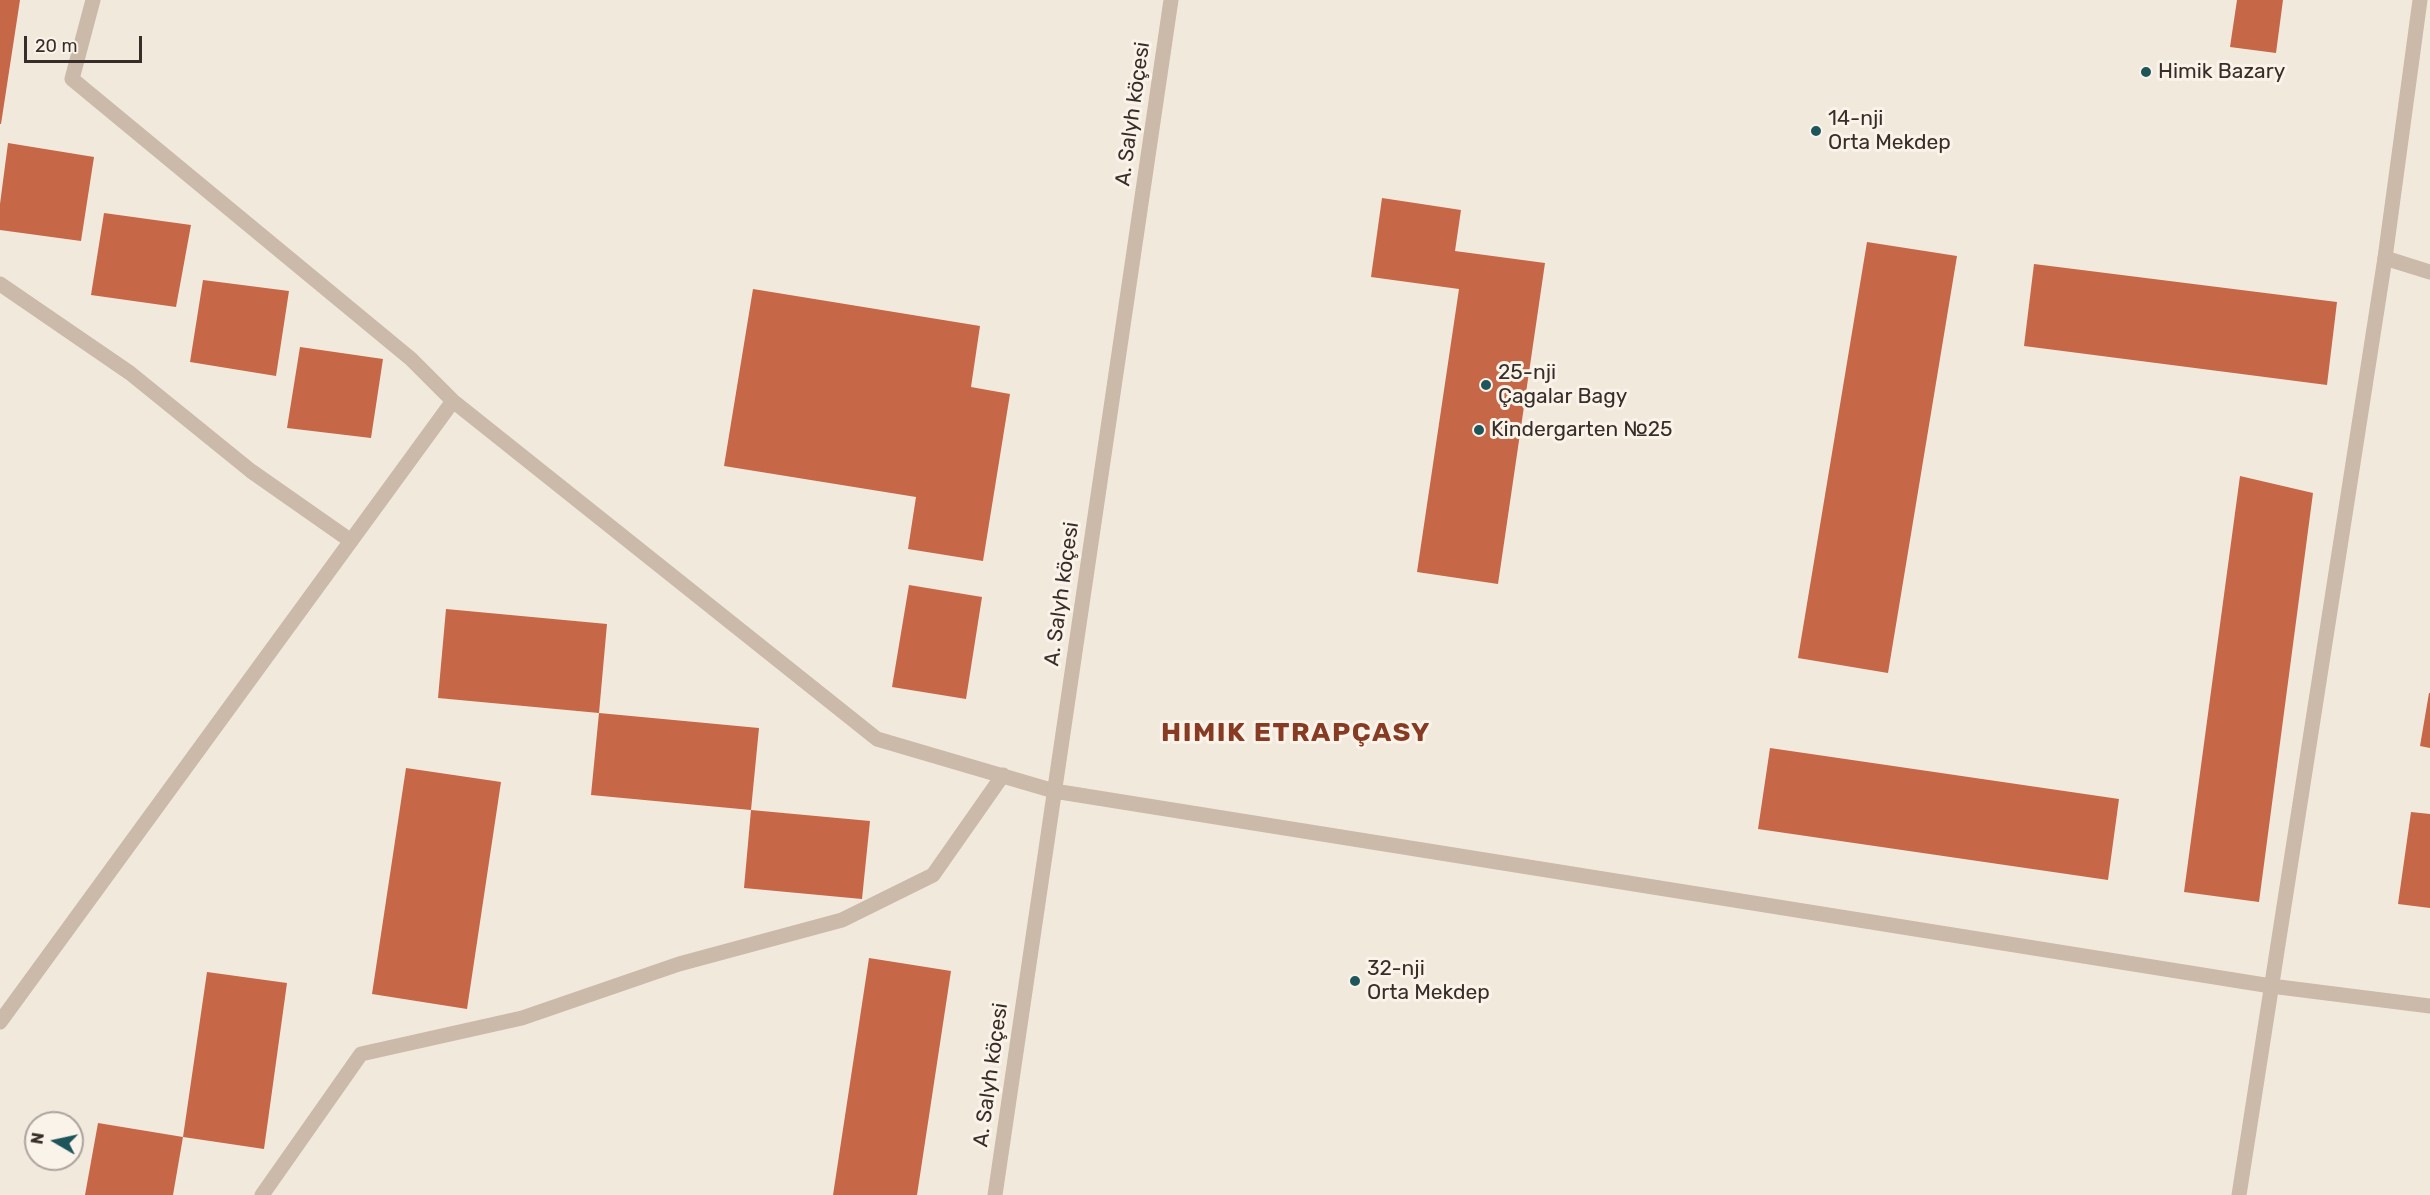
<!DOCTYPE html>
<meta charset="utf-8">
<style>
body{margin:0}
#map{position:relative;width:2430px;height:1195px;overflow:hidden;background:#f2e9dd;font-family:Rubik,sans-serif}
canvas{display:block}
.north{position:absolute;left:24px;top:1111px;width:60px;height:60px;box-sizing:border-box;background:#faf3ea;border:2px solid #aca49d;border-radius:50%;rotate:279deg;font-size:16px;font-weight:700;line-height:24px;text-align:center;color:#382e29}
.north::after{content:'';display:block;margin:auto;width:21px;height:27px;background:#1e555a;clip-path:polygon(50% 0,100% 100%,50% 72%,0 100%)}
.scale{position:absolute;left:24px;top:36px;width:118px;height:27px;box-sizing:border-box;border:3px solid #382e29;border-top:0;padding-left:8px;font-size:18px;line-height:21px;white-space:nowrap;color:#382e29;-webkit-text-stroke:4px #faf3ea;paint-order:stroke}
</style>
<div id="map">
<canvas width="2430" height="1195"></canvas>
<div class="north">N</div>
<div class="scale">20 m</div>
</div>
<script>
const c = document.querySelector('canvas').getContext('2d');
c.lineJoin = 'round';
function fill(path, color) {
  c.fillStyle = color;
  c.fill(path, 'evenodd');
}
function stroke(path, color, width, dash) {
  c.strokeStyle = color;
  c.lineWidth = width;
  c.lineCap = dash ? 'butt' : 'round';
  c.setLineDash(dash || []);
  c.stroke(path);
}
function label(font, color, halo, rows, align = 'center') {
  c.font = font + ' Rubik,sans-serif';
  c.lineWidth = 6;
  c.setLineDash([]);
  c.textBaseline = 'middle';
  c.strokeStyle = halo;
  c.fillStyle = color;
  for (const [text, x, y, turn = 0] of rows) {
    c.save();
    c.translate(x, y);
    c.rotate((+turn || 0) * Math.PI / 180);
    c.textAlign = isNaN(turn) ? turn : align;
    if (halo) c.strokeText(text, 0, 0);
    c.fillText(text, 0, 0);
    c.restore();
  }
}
fill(new Path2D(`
 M0 0H20L1 124H0Z
 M2237 0H2283L2276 53 2230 47Z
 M8 143 94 157 81 241 0 230V204Z
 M1382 198 1461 210 1455 251 1545 263 1498 584 1417 572 1459 289 1371 277Z
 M104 213 191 225 176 307 91 295Z
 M1867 242 1957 256 1888 673 1798 658Z
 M2034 264 2337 302 2327 385 2024 346Z
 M203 280 289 291 276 376 190 362Z
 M753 289 980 326 971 387 1010 394 983 561 908 549 916 497 724 466Z
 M300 347 383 359 371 438 287 428Z
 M2240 476 2313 493 2259 902 2184 892Z
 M909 585 982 597 966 699 892 687Z
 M446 609 607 624 599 713 438 698Z
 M2429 693H2430V748L2420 746Z
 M599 713 759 728 751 810 591 795Z
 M1770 748 2119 799 2108 880 1758 829Z
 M406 768 501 782 467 1009 372 994Z
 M751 810 870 821 862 899 744 888Z
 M2411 812 2430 814V908L2398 904Z
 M869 958 951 971 917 1195H833Z
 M207 972 287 983 264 1149 183 1137Z
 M98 1123 183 1137 173 1195H85Z`), '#c66748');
stroke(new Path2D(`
 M93 0 72 79 411 359 453 401 877 739 1054 791
 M2385 258 2430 272
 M0 284 130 373 251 471 351 541
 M0 1022 453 401
 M262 1195 361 1054 522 1018 679 964 842 920 933 875 1003 775`), '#cbb9a9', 15);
stroke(new Path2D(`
 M1054 791 2271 986 2430 1006
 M995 1195 1171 0
 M2239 1195 2385 258 2420 0`), '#cbb9a9', 15);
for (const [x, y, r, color] of [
 [2146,72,6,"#1e555a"],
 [1816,131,6,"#1e555a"],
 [1486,385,6,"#1e555a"],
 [1479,430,6,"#1e555a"],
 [1355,981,6,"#1e555a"]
]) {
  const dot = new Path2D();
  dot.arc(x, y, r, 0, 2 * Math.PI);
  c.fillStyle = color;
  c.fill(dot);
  stroke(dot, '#faf3ea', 2);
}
label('21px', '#382e29', '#faf3ea', [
 ["Himik Bazary",2158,72],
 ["14-nji",1828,119],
 ["Orta Mekdep",1828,143],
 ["25-nji",1498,373],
 ["Çagalar Bagy",1498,397],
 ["Kindergarten №25",1491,430],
 ["32-nji",1367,969],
 ["Orta Mekdep",1367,993]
], 'left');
label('21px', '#382e29', '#faf3ea', [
 ["A. Salyh köçesi",1133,114,-82],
 ["A. Salyh köçesi",1062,594,-82],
 ["A. Salyh köçesi",991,1075,-82]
]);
c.letterSpacing = '1.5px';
label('bold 27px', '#873b22', '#faf3ea', [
 ["HIMIK ETRAPÇASY",1296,733]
]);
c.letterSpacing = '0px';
</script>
